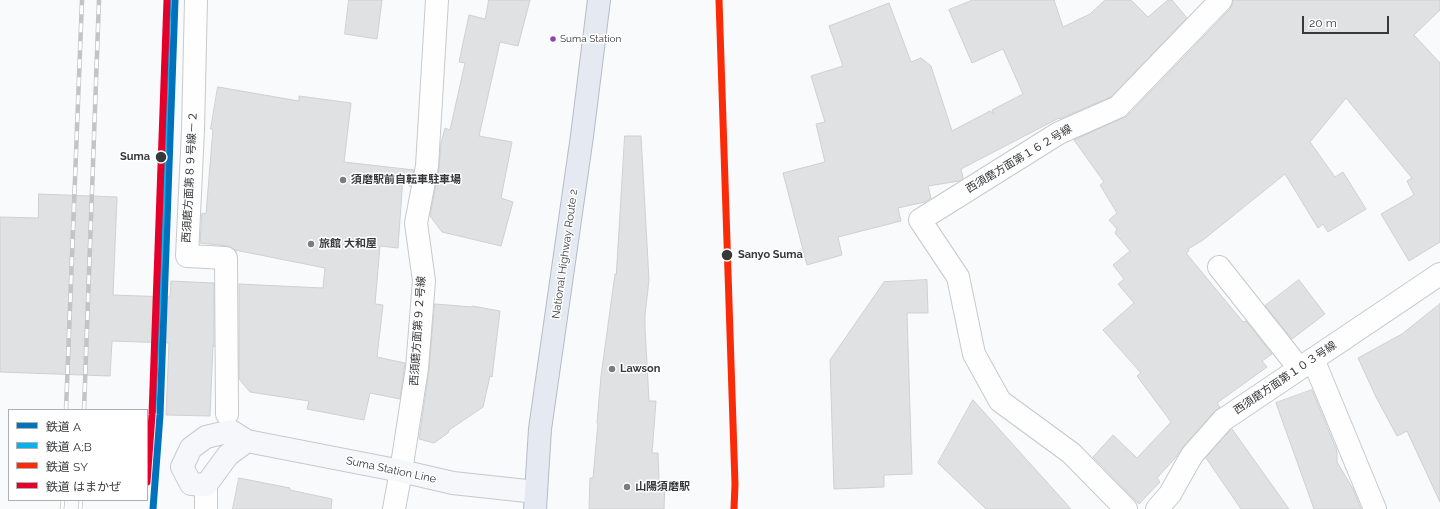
<!DOCTYPE html>
<meta charset="utf-8">
<style>
body{margin:0}
#map{position:relative;width:1440px;height:509px;overflow:hidden;background:#f8fafc;font-family:Raleway,"Noto Sans JP",sans-serif}
canvas{display:block}
.legend{position:absolute;left:8px;top:409px;width:140px;height:92px;box-sizing:border-box;background:#fff;border:1px solid #afafb0;margin:0;padding:5px 7px;list-style:none;font-size:12px;color:#37383a}
.legend li{display:flex;align-items:center;gap:8px;height:20px}
.legend b{width:20px;border:1px solid #afafb0}
.scale{position:absolute;left:1302px;top:16px;width:87px;height:18px;box-sizing:border-box;border:2px solid #37383a;border-top:0;padding-left:5px;font-size:12px;line-height:14px;white-space:nowrap;color:#37383a;-webkit-text-stroke:3px #fff;paint-order:stroke}
</style>
<div id="map">
<canvas width="1440" height="509"></canvas>
<ul class="legend">
<li><b style="height:5px;background:#0072bc"></b>鉄道 A</li>
<li><b style="height:5px;background:#06b2eb"></b>鉄道 A;B</li>
<li><b style="height:5px;background:#fa2b08"></b>鉄道 SY</li>
<li><b style="height:5px;background:#e4002b"></b>鉄道 はまかぜ</li>
</ul>
<div class="scale">20 m</div>
</div>
<script>
const c = document.querySelector('canvas').getContext('2d');
c.lineJoin = 'round';
function fill(path, color) {
  c.fillStyle = color;
  c.fill(path, 'evenodd');
}
function stroke(path, color, width, dash) {
  c.strokeStyle = color;
  c.lineWidth = width;
  c.lineCap = dash ? 'butt' : 'round';
  c.setLineDash(dash || []);
  c.stroke(path);
}
function label(font, color, halo, rows, align = 'center') {
  c.font = font + ' Raleway,"Noto Sans JP",sans-serif';
  c.lineWidth = 3;
  c.setLineDash([]);
  c.textBaseline = 'middle';
  c.strokeStyle = halo;
  c.fillStyle = color;
  for (const [text, x, y, turn = 0] of rows) {
    c.save();
    c.translate(x, y);
    c.rotate((+turn || 0) * Math.PI / 180);
    c.textAlign = isNaN(turn) ? turn : align;
    if (halo) c.strokeText(text, 0, 0);
    c.fillText(text, 0, 0);
    c.restore();
  }
}
const building = new Path2D(`
 M349 0H382L377 39 345 34Z
 M489 0H530L518 46 500 42 479 136 512 142 501 198 513 202 501 246 442 232 430 216 439 168 441 143 445 128 450 130 465 63 459 62 469 15 485 19Z
 M973 0H1054L1063 27 1090 14 1105 0H1131L1148 17 1168 0H1172L1187 18 1111 97 1059 119V118L961 169 963 178 959 181 928 186 931 198 925 202 898 208 901 221 838 237 842 255 807 265 783 173 825 162 816 124 825 122 811 76 843 66 829 26 889 3 911 62 921 58 931 66 952 131 990 111 994 114 992 110 1023 94 1003 49 972 63 949 10Z
 M1233 0H1440V10L1414 35 1440 63V242L1409 261 1381 214 1414 195 1407 181 1412 178 1346 98 1310 142 1335 177 1343 172 1366 209 1328 232 1323 224 1318 228 1285 174 1203 240 1188 249 1189 251 1186 253 1243 322 1246 321 1272 354 1262 361 1267 367 1217 403 1220 407 1214 412 1183 447 1176 457 1157 478 1160 482 1139 504 1093 457 1113 435 1137 458 1171 422 1137 376 1141 373 1103 330 1134 303 1118 284 1124 279 1113 265 1130 251 1115 233 1117 229 1109 220 1117 213 1100 185 1104 182 1074 140 1127 116 1230 9 1233 3Z
 M218 87 299 101V96L351 103 344 162 414 170 410 187 403 177 398 248 380 246 375 304 383 305 377 357 405 363 400 399 370 393 364 420 307 409 309 401 250 392 239 379V284L323 288 325 268 235 250 227 246 200 243 202 213 206 214 213 129H211Z
 M625 136H641L649 280 645 315V328L649 401H656L652 453H658L659 481H665L664 509H589L590 478H593L598 423H597L601 376 615 274H616Z
 M39 194 117 197 113 295 170 297 171 281 214 283V347L213 345 210 416 166 415 169 343 112 341 110 376 0 372V217L38 218Z
 M927 280 928 313H907L912 474 884 475V487L834 489 830 360 884 282Z
 M1299 280 1325 314 1292 339 1265 306Z
 M435 304 472 307V306L500 311 492 377 490 376 483 407 449 430 448 433 434 443 419 439 429 370Z
 M1440 304V502L1407 431 1397 436 1376 397 1358 358 1402 334Z
 M1312 390 1337 451V462L1353 489 1361 509H1314L1276 403Z
 M973 400 1071 509H986L938 463Z
 M1232 429 1289 509H1241L1206 458Z
 M239 478 290 488V490L332 499 331 509H233Z`);
fill(building, '#dfe1e2');
stroke(building, '#ced0d1', 1);
const minor = new Path2D(`
 M196 0 193 130 187 256 226 258 227 414
 M1219 267 1299 368
 M1313 359 1375 509
 M206 509V485
 M394 509 401 471 417 368 424 281 416 223 427 166 437 0
 M1126 509 1071 453 1000 401 974 354 958 277 920 220 1059 133 1118 107 1221 0
 M1157 509 1170 494 1192 455 1223 420 1440 274`);
const secondary = new Path2D(`
 M247 441 228 455 206 485 191 484 182 467 191 448 206 437 231 431 247 441 401 471 453 483 536 492`);
const trunk = new Path2D(`
 M535 509 540 429 582 136 599 0`);
stroke(minor, '#c8c9ca', 24);
stroke(secondary, '#c8c9ca', 24);
stroke(trunk, '#b5bcc7', 24);
stroke(minor, '#fefeff', 22);
stroke(secondary, '#f5f7fa', 22);
stroke(trunk, '#e5eaf2', 22);
const rail = new Path2D(`
 M66 410 82 0
 M84 410 99 0
 M62 509 63 500
 M80 509 81 500`);
stroke(rail, '#c3c4c4', 4.5);
stroke(rail, '#fff', 3, [9]);
stroke(new Path2D(`
 M153 509 160 415 175 0`), '#0072bc', 7);
stroke(new Path2D(`
 M153 410 161 221 168 0`), '#06b2eb', 7);
stroke(new Path2D(`
 M719 0 735 484 734 509`), '#fa2b08', 7);
stroke(new Path2D(`
 M147 482 152 415 167 0`), '#e4002b', 7);
for (const [x, y, r, color] of [
 [553,39,3.5,"#8e44ad"],
 [161,157,6,"#37383a"],
 [343,180,4,"#7b7c7e"],
 [311,244,4,"#7b7c7e"],
 [727,255,6,"#37383a"],
 [612,369,4,"#7b7c7e"],
 [627,487,4,"#7b7c7e"]
]) {
  const dot = new Path2D();
  dot.arc(x, y, r, 0, 2 * Math.PI);
  c.fillStyle = color;
  c.fill(dot);
  stroke(dot, '#fff', 1.5);
}
label('10px', '#37383a', '#fff', [
 ["Suma Station",560,39]
], 'left');
label('bold 11px', '#37383a', '#fff', [
 ["Suma",150,157],
 ["Sanyo Suma",738,255,"left"]
], 'right');
label('11px', '#37383a', '#fff', [
 ["西須磨方面第１６２号線",1019,159,-31],
 ["西須磨方面第８９号線－２",190,177,-87],
 ["National Highway Route 2",565,254,-82],
 ["西須磨方面第９２号線",418,331,-86],
 ["西須磨方面第１０３号線",1285,378,-34],
 ["Suma Station Line",391,470,12]
]);
label('bold 11px', '#37383a', '#fff', [
 ["須磨駅前自転車駐車場",351,180],
 ["旅館 大和屋",319,244],
 ["Lawson",620,369],
 ["山陽須磨駅",635,487]
], 'left');
</script>
